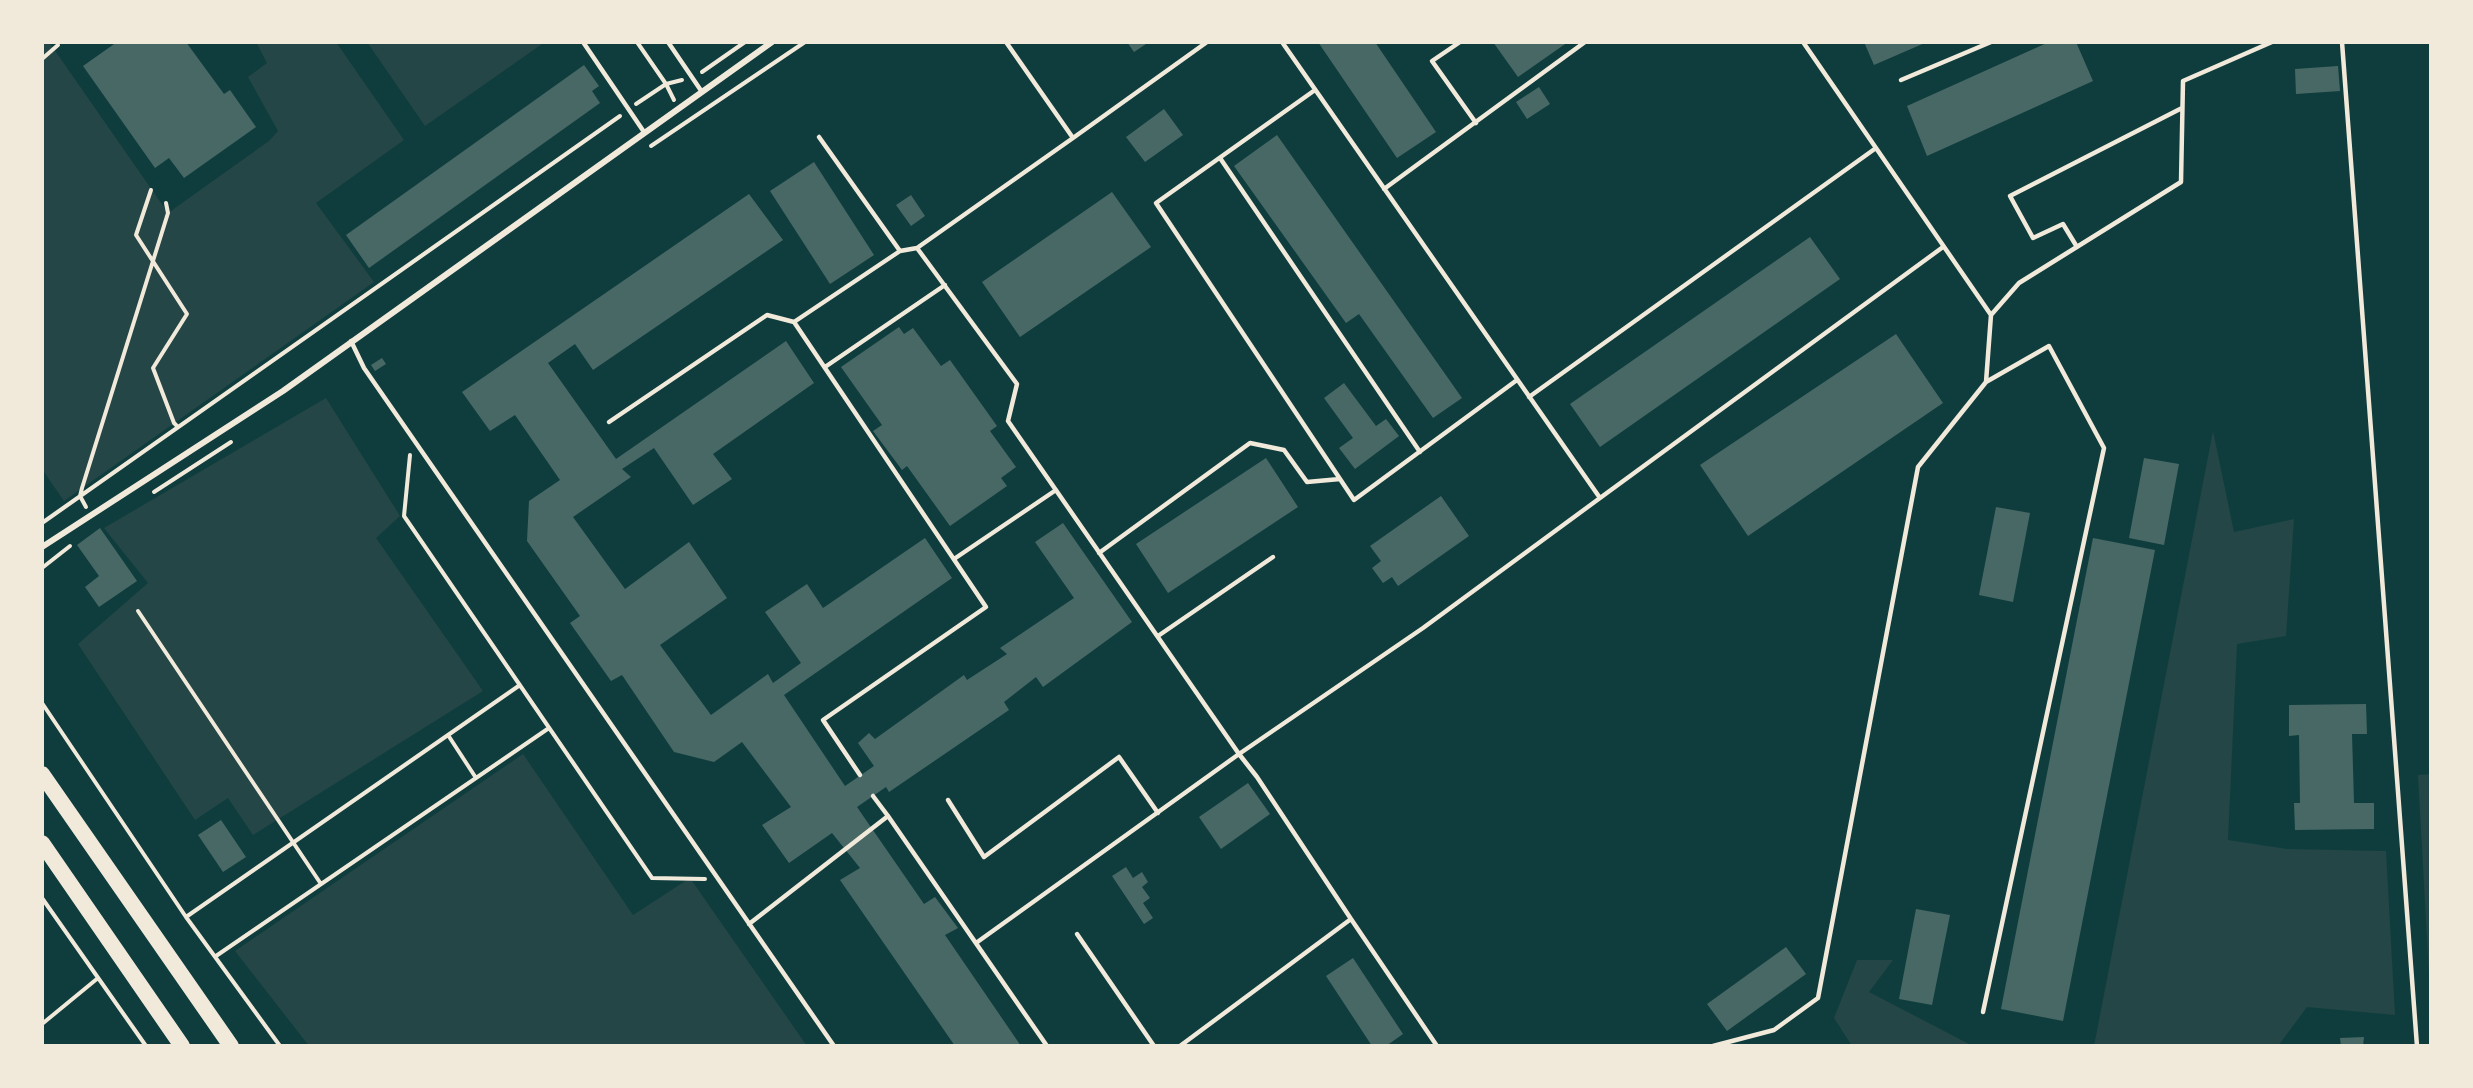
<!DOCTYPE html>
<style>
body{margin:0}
#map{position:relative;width:2473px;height:1088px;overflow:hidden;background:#0f3d3e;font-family:Roboto,sans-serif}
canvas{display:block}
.frame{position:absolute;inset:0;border:44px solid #f1e9da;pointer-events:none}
</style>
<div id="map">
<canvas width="2473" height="1088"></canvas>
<div class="frame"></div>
</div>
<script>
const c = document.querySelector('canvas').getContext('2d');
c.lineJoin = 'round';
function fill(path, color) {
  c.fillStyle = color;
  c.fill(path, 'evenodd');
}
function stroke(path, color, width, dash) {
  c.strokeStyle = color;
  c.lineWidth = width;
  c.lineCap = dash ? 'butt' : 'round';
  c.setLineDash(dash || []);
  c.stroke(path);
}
fill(new Path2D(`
 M42 42H49L168 213 269 141 278 131 248 77 267 63 256 42H336L404 140 316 203 374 282 64 501 42 469Z
 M367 42H545L425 126Z
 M326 398 400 516 376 538 483 691 253 835 228 798 195 820 78 644 148 583 104 528Z
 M2213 431 2234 532 2294 519 2286 636 2237 644 2228 840 2287 849 2386 851 2395 1015 2307 1007 2278 1046H2094Z
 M523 754 633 915 690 878 807 1046H309L235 951Z
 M2431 774V1012L2418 775Z
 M1857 960H1893L1869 992 1971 1045 1852 1046 1834 1018Z`), '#244646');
fill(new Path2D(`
 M117 42H186L224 94 230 90 256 127 184 178 169 158 155 168 83 66Z
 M1127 42H1149L1134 52Z
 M1318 42H1375L1436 132 1397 158Z
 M1493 42H1568L1518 77Z
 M1864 42H1927L1874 65Z
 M2049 42H2076L2093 81 1927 156 1907 106Z
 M584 65 599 86 592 91 600 103 369 268 346 235Z
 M2338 66 2340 91 2296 94 2295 69Z
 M1539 87 1550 104 1527 119 1516 102Z
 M1164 109 1183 135 1145 162 1126 137Z
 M1277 135 1462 398 1433 418 1359 314 1346 323 1234 166Z
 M814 162 874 255 830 284 770 191Z
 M1112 192 1151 247 1020 337 982 282Z
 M749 194 783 240 593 370 575 344 548 363 616 459 786 341 814 383 713 454 732 479 693 505 654 448 622 469 631 477 573 517 625 589 689 542 727 598 660 645 711 715 768 674 773 683 801 663 765 612 807 584 823 608 925 538 952 578 784 695 845 786 874 766 858 743 869 733 875 739 964 675 967 680 1007 654 1000 648 1074 598 1035 542 1063 523 1132 622 1043 687 1036 677 1004 702 1009 710 889 792 886 787 857 807 924 904 935 897 958 928 945 935 1021 1046H955L840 880 860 868 832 833 789 863 762 825 791 807 742 742 714 762 674 752 622 675 611 681 570 623 580 616 527 541 529 501 560 480 515 415 490 431 462 392Z
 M911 195 925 216 911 226 896 205Z
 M1810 237 1840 279 1600 447 1570 404Z
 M899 327 904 334 913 328 941 366 950 360 997 426 990 431 1016 467 1001 478 1007 486 950 526 907 466 902 470 873 431 882 425 841 367Z
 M1896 334 1943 403 1748 536 1700 465Z
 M382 358 386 364 375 371 371 365Z
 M1344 383 1376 426 1386 419 1399 436 1355 469 1339 448 1353 438 1324 398Z
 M1266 458 1298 507 1168 593 1136 544Z
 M2144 458 2179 464 2164 545 2129 538Z
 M1441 496 1469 536 1398 586 1392 577 1383 583 1372 568 1381 561 1370 546Z
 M1996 507 2030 513 2013 602 1979 595Z
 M100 528 137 581 99 607 85 587 99 576 77 545Z
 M2093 538 2155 550 2063 1021 2001 1009Z
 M2366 704 2367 734H2352L2354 803H2374V829L2295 830 2294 803H2300L2299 735 2289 736V705Z
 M1248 783 1270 814 1221 849 1199 817Z
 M221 820 246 857 223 872 198 835Z
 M1126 867 1133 878 1142 872 1148 882 1142 887 1150 898 1143 903 1153 918 1144 924 1112 876Z
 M1916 909 1950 915 1932 1005 1899 999Z
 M1786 947 1806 974 1727 1031 1707 1004Z
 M1353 958 1403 1034 1386 1046H1372L1326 976Z
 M2364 1037 2363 1046H2341L2340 1038Z`), '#486865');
stroke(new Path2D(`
 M637 42 666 84 674 100
 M42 59 58 45
 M702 72 745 42
 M636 104 666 84 682 80
 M651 146 805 42
 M151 190 136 235 187 314 153 368 174 423 178 427
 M410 455 404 516 652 878 705 879
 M154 492 231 442
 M86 507 80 496 82 488 168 213 166 203
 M42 523 620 116
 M42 568 70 546
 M138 611 321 884
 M42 703 186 917 280 1046
 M448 735 476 778
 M42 898 146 1046
 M186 917 520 685
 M216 956 549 728
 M42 1024 98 978`), '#f1e9da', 4);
stroke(new Path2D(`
 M583 42 644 132
 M668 42 702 92
 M1006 42 1073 138 917 248 1017 384 1008 421 1239 754 1257 777 1351 919 1180 1046
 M1282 42 1600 498 1943 247
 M1460 42 1432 61 1476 123
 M1803 42 1991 315
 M2342 42 2417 1046
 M1901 80 1991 42
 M1315 90 1156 203 1340 479
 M819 137 900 251 917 248
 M1073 138 1207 42
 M1220 158 1420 452
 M1384 189 1585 42
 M2077 247 2063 224 2033 238 2010 196 2182 108
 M794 322 986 607 823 720 860 775
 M351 341 364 368 834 1046
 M825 367 945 285
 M1529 397 1876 148
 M609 422 767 315 794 322 900 251
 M1099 553 1250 443 1284 450 1307 482 1340 479 1354 500 1517 380
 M954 559 1056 490
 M1158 636 1273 557
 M873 796 888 816
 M948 800 984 857 1119 757 1158 813
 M1351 919 1437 1046
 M749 924 888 816 1047 1046
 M1077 934 1154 1046
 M976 943 1239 754 1423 628 1600 498
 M1983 1012 2104 448 2049 346 1986 382 1991 315 2019 283 2181 182 2183 81 2272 42
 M1713 1046 1774 1030 1818 998 1918 467 1986 382`), '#f1e9da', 4.5);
stroke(new Path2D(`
 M42 547 283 391 772 42`), '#f1e9da', 6);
stroke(new Path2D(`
 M42 774 231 1046
 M42 843 182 1046`), '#f1e9da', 16);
</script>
